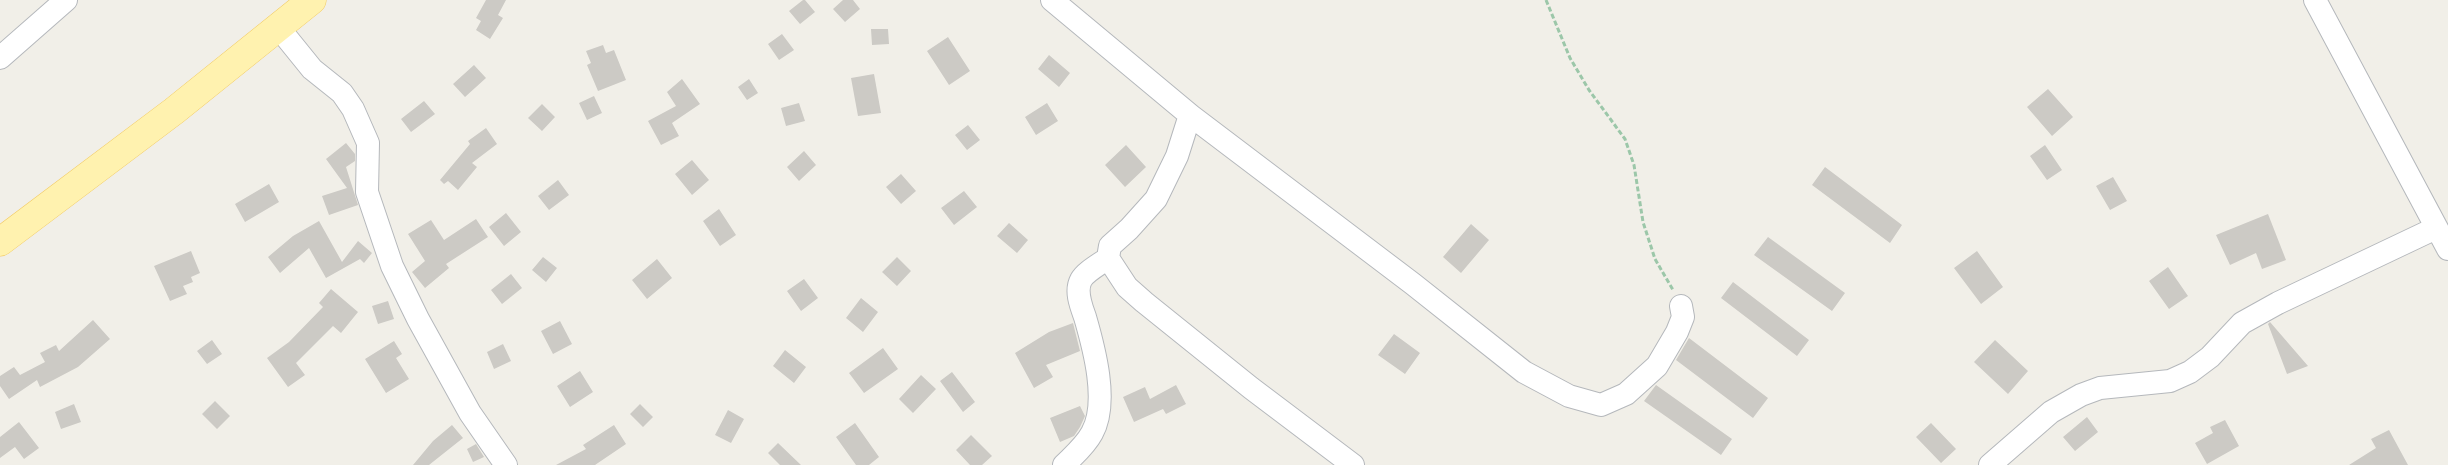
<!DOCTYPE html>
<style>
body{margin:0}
canvas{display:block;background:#f1efe8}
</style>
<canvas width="2448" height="465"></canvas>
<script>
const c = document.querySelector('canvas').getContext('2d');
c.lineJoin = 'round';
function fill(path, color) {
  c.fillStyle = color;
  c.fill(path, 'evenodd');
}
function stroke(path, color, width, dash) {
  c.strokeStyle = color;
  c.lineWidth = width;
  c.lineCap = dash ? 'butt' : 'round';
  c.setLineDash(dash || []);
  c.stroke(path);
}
fill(new Path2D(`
 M486 0H506L498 15 503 18 490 39 476 30 481 21 476 18Z
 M803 0H805L815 12 800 24 789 11Z
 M843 0H853L860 9 845 22 833 9Z
 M871 29H888L889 44 872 45Z
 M782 34 794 50 779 60 768 44Z
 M948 37 970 71 949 85 927 51Z
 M603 45 606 53 614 50 626 80 598 91 587 65 591 63 586 51Z
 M1049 55 1070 73 1059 87 1038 69Z
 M474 65 486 78 465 97 453 84Z
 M874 74 881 113 858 116 851 78Z
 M682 79 700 104 672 123 679 136 661 145 648 121 676 106 667 92Z
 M749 79 758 93 747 100 738 87Z
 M2048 89 2073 117 2052 136 2027 107Z
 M594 96 602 113 587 120 579 103Z
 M424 101 435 114 411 132 401 119Z
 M799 103 805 121 786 126 781 108Z
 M1047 103 1058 121 1036 135 1025 117Z
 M542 104 555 117 542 131 528 118Z
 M968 125 980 140 967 150 955 135Z
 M486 128 497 144 472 163 477 167 458 190 448 181 444 184 440 180 470 144 468 141Z
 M346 143 355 154V161L346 167 358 205 329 215 322 196 347 188 326 159Z
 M1126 145 1146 167 1125 187 1105 165Z
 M2045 145 2062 170 2047 180 2030 156Z
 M804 151 816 165 799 181 787 167Z
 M692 160 709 180 692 195 675 174Z
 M1825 167 1902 225 1890 243 1812 185Z
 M901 174 916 191 901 204 886 187Z
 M2113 177 2127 201 2110 210 2096 186Z
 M558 180 569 195 549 210 538 196Z
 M269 184 279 202 245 222 235 204Z
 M964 191 977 207 954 225 941 208Z
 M719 209 736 235 720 246 703 221Z
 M506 213 521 232 504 246 489 227Z
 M2268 214 2286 260 2262 269 2256 253 2230 265 2216 235Z
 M476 219 488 237 446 264 449 268 425 288 412 272 425 261 408 234 431 220 444 240Z
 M319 221 342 262 358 241 372 253 364 263 360 259 326 278 309 248 280 273 268 257 293 236Z
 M1009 223 1028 240 1017 253 997 236Z
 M1471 224 1489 240 1461 273 1443 257Z
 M1768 237 1845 293 1832 311 1754 255Z
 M191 251 200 273 191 277 193 282 183 286 187 294 170 301 154 266Z
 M1977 251 2003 287 1981 304 1954 268Z
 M543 257 557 268 546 282 532 270Z
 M897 257 911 271 897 286 882 272Z
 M657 259 672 278 647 299 632 280Z
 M2168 267 2188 296 2169 309 2149 281Z
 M511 274 522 288 502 304 491 290Z
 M804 279 818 298 801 311 787 291Z
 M1733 282 1809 340 1797 356 1721 298Z
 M331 289 358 312 341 333 333 326 296 363 305 375 288 387 267 358 289 342 323 307 319 303Z
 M861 298 878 312 863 332 846 318Z
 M388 301 394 319 378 324 372 306Z
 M93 320 110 339 78 367 40 387 37 380 9 399 0 386V376L14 367 20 375 45 362 40 353 56 345 59 351Z
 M560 321 572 344 553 354 541 331Z
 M2270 322 2308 366 2287 374 2268 324Z
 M1073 323 1080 351 1046 365 1053 377 1034 388 1015 353 1049 332Z
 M1394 334 1420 353 1405 374 1378 355Z
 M1689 338 1768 398 1753 418 1676 360Z
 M212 340 222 354 207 364 197 351Z
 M1995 340 2028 371 2008 394 1974 362Z
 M394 341 402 354 396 358 409 379 386 393 365 359Z
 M503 344 511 361 494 369 487 352Z
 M883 348 898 369 864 393 849 373Z
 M785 350 806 367 794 383 773 366Z
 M580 371 593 392 570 407 557 386Z
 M952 372 975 402 963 412 940 381Z
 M921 375 936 389 913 413 899 399Z
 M1176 385 1186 404 1166 414 1163 409 1134 422 1123 397 1145 387 1150 399Z
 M1656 385 1732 439 1721 455 1644 401Z
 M215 401 230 416 217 429 202 414Z
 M74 404 81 422 61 429 55 412Z
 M640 404 653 417 643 427 630 414Z
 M1080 406 1085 416 1080 427 1074 436 1060 442 1050 418Z
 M728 410 744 419 731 443 715 435Z
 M2087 417 2098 432 2075 451 2063 437Z
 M2225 420 2239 446 2207 464 2195 443 2213 433 2210 427Z
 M19 422 39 448 24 459 15 447 0 458V437Z
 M855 423 879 457 869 465H856L836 437Z
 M1931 423 1956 449 1941 463 1916 437Z
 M452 425 463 438 429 465H413L433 441Z
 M614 425 626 444 595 465H556L586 449 583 445Z
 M2389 430 2408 465H2349L2376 448 2371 439Z
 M971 435 992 456 982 465H970L956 450Z
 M778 443 801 465H780L768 453Z
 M476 444 484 457 473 462 467 449Z`), '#cccac5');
const minor = new Path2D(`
 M1052 0 1190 115 1413 284 1524 372 1569 396 1601 405 1626 394 1657 366 1677 332 1683 317 1681 306
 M2315 0 2448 249
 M278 27 312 69 342 93 353 109 368 143 367 192 392 266 418 319 470 413 506 465
 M0 58 66 0
 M1190 115 1177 156 1156 199 1129 229 1110 246 1108 258 1127 287 1144 302 1251 388 1353 465
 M1064 465C1074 455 1085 446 1092 433 1109 403 1094 348 1085 317 1081 306 1075 291 1081 280 1085 272 1100 264 1108 258
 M1990 465 2051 412 2081 395 2100 388 2170 381 2190 372 2210 357 2242 323 2278 303 2436 228`);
const major = new Path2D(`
 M0 242 174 111 312 0`);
stroke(minor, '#b5b8bc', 24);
stroke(major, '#f2c960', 29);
stroke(new Path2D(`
 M1546 0 1570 58 1589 90 1625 139 1634 165 1643 222 1655 259 1673 290`), '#9cc7a9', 3, [5, 2.5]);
stroke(minor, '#fff', 22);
stroke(major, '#fff2af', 28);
</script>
